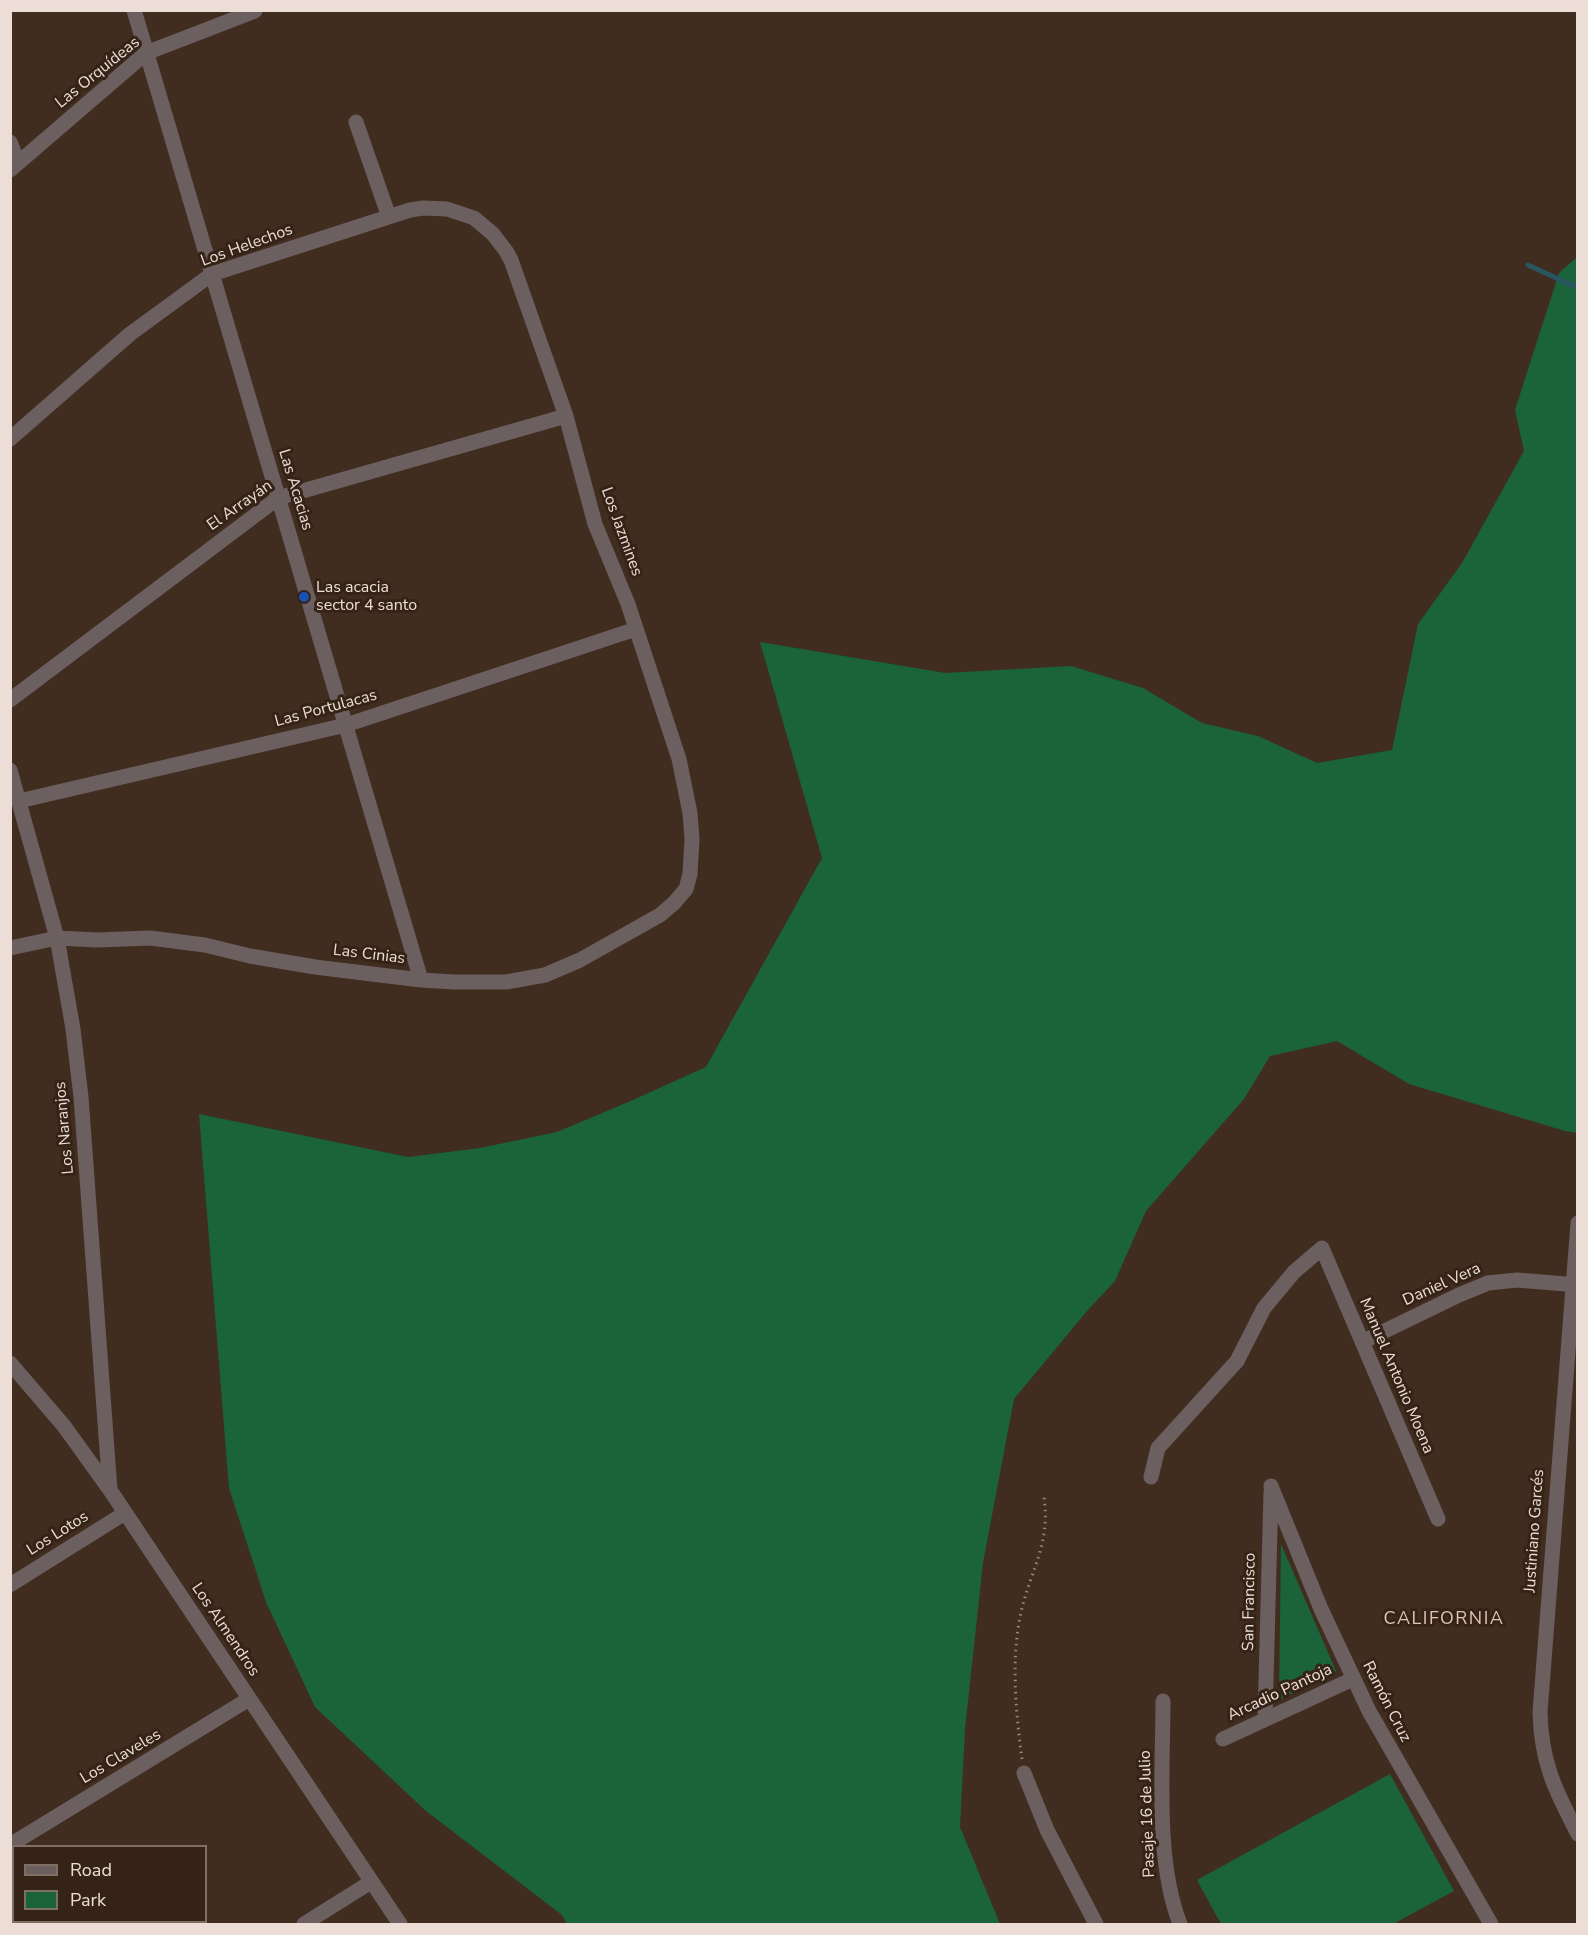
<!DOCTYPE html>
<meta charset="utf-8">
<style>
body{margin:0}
#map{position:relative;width:1588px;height:1935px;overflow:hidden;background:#412d20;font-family:"Nunito Sans",sans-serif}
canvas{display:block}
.frame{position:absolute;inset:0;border:12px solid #ecded6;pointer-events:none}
.legend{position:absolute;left:12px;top:1845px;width:195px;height:78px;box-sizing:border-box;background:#362317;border:2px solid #7f6e63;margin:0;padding:8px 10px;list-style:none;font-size:18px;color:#ecded6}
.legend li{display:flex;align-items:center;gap:12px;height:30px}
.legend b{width:30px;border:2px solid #7f6e63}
</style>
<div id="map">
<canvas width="1588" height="1935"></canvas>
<div class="frame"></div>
<ul class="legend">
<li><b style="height:8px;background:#6b5f60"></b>Road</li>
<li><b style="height:16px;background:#1a633b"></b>Park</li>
</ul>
</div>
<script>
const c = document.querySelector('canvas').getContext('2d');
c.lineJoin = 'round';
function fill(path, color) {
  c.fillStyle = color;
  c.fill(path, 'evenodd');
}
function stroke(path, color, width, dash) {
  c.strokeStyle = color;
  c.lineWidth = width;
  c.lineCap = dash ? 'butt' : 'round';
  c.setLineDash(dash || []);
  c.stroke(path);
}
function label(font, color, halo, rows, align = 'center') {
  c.font = font + ' "Nunito Sans",sans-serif';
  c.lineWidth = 6;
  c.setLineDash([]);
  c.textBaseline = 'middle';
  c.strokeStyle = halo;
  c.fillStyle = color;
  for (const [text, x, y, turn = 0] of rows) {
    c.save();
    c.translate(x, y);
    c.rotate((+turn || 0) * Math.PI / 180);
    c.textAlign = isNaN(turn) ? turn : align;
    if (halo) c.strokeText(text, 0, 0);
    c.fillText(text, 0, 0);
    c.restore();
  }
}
fill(new Path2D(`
 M1577 257V1133L1565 1131 1409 1084 1337 1041 1270 1056 1244 1099 1146 1211 1115 1281 1087 1311 1014 1399 983 1563 965 1729 960 1827 1000 1924H567L562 1915 426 1811 315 1707 266 1602 229 1488 199 1114 408 1157 480 1148 557 1132 633 1100 706 1067 822 858 760 642 945 673 1071 666 1143 688 1202 723 1258 736 1317 763 1392 750 1418 624 1462 563 1524 451 1515 410 1559 273Z
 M1281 1544 1336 1671 1279 1700Z
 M1390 1774 1454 1891 1393 1924H1221L1197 1880Z`), '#1a633b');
stroke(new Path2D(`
 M1528 265 1578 288`), '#28555f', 5);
stroke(new Path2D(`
 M1022 1759C1016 1713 1011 1663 1020 1617 1029 1572 1051 1546 1044 1497`), '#97877c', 3, [1.5, 4.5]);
stroke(new Path2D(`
 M134 10 421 980
 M356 122 389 217
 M10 142 18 163
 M10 170 146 53 255 11
 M10 439 130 334 212 274 410 210 423 208 447 209 474 218 493 234 506 251 511 260 566 416 595 524 628 604 679 759 690 813 692 839 690 874 686 889 674 903 660 915 580 960 545 975 506 982H454L421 980 315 967 250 956 205 945 150 938 97 940 57 938 10 948
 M10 700 278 498 566 416
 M10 770 57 938 73 1029 81 1097 110 1490
 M19 801 346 725 636 629
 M1578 1223 1540 1712C1541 1762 1555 1790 1578 1834
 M1362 1342 1459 1295 1488 1283 1517 1280 1578 1285
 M10 1363 64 1426 110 1490 400 1924
 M1151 1477 1158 1448 1237 1361 1264 1308 1294 1272 1322 1248 1438 1519
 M1271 1486 1321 1609 1369 1711 1491 1924
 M10 1585 125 1513
 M1163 1701C1163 1771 1155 1860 1180 1924
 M1265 1719 1271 1492
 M1223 1739 1353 1679
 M1024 1773 1047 1830 1096 1924
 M10 1845 249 1699
 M304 1924 371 1882`), '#6b5f60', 15);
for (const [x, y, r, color] of [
 [304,597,6,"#1a4fb4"]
]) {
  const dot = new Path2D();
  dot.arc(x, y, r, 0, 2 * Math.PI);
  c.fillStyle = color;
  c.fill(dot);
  stroke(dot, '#362317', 2);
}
label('16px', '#ecded6', '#362317', [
 ["Las Orquídeas",98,73,-39],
 ["Los Helechos",247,246,-20],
 ["Las Acacias",295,490,73],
 ["El Arrayán",240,506,-35],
 ["Los Jazmines",621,532,70],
 ["Las Portulacas",326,709,-15],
 ["Las Cinias",369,955,7],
 ["Los Naranjos",65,1128,-95],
 ["Daniel Vera",1442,1285,-24],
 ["Manuel Antonio Moena",1396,1376,67],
 ["Justiniano Garcés",1535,1531,-86],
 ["Los Lotos",58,1534,-32],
 ["San Francisco",1250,1602,-89],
 ["Los Almendros",225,1630,56],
 ["Arcadio Pantoja",1280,1693,-25],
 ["Ramón Cruz",1386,1702,63],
 ["Los Claveles",121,1757,-31],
 ["Pasaje 16 de Julio",1148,1814,-92]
]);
label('16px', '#ecded6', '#362317', [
 ["Las acacia",316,588],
 ["sector 4 santo",316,606]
], 'left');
c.letterSpacing = '1.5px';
label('18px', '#dec4b5', '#362317', [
 ["CALIFORNIA",1444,1620]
]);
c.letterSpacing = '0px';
</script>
